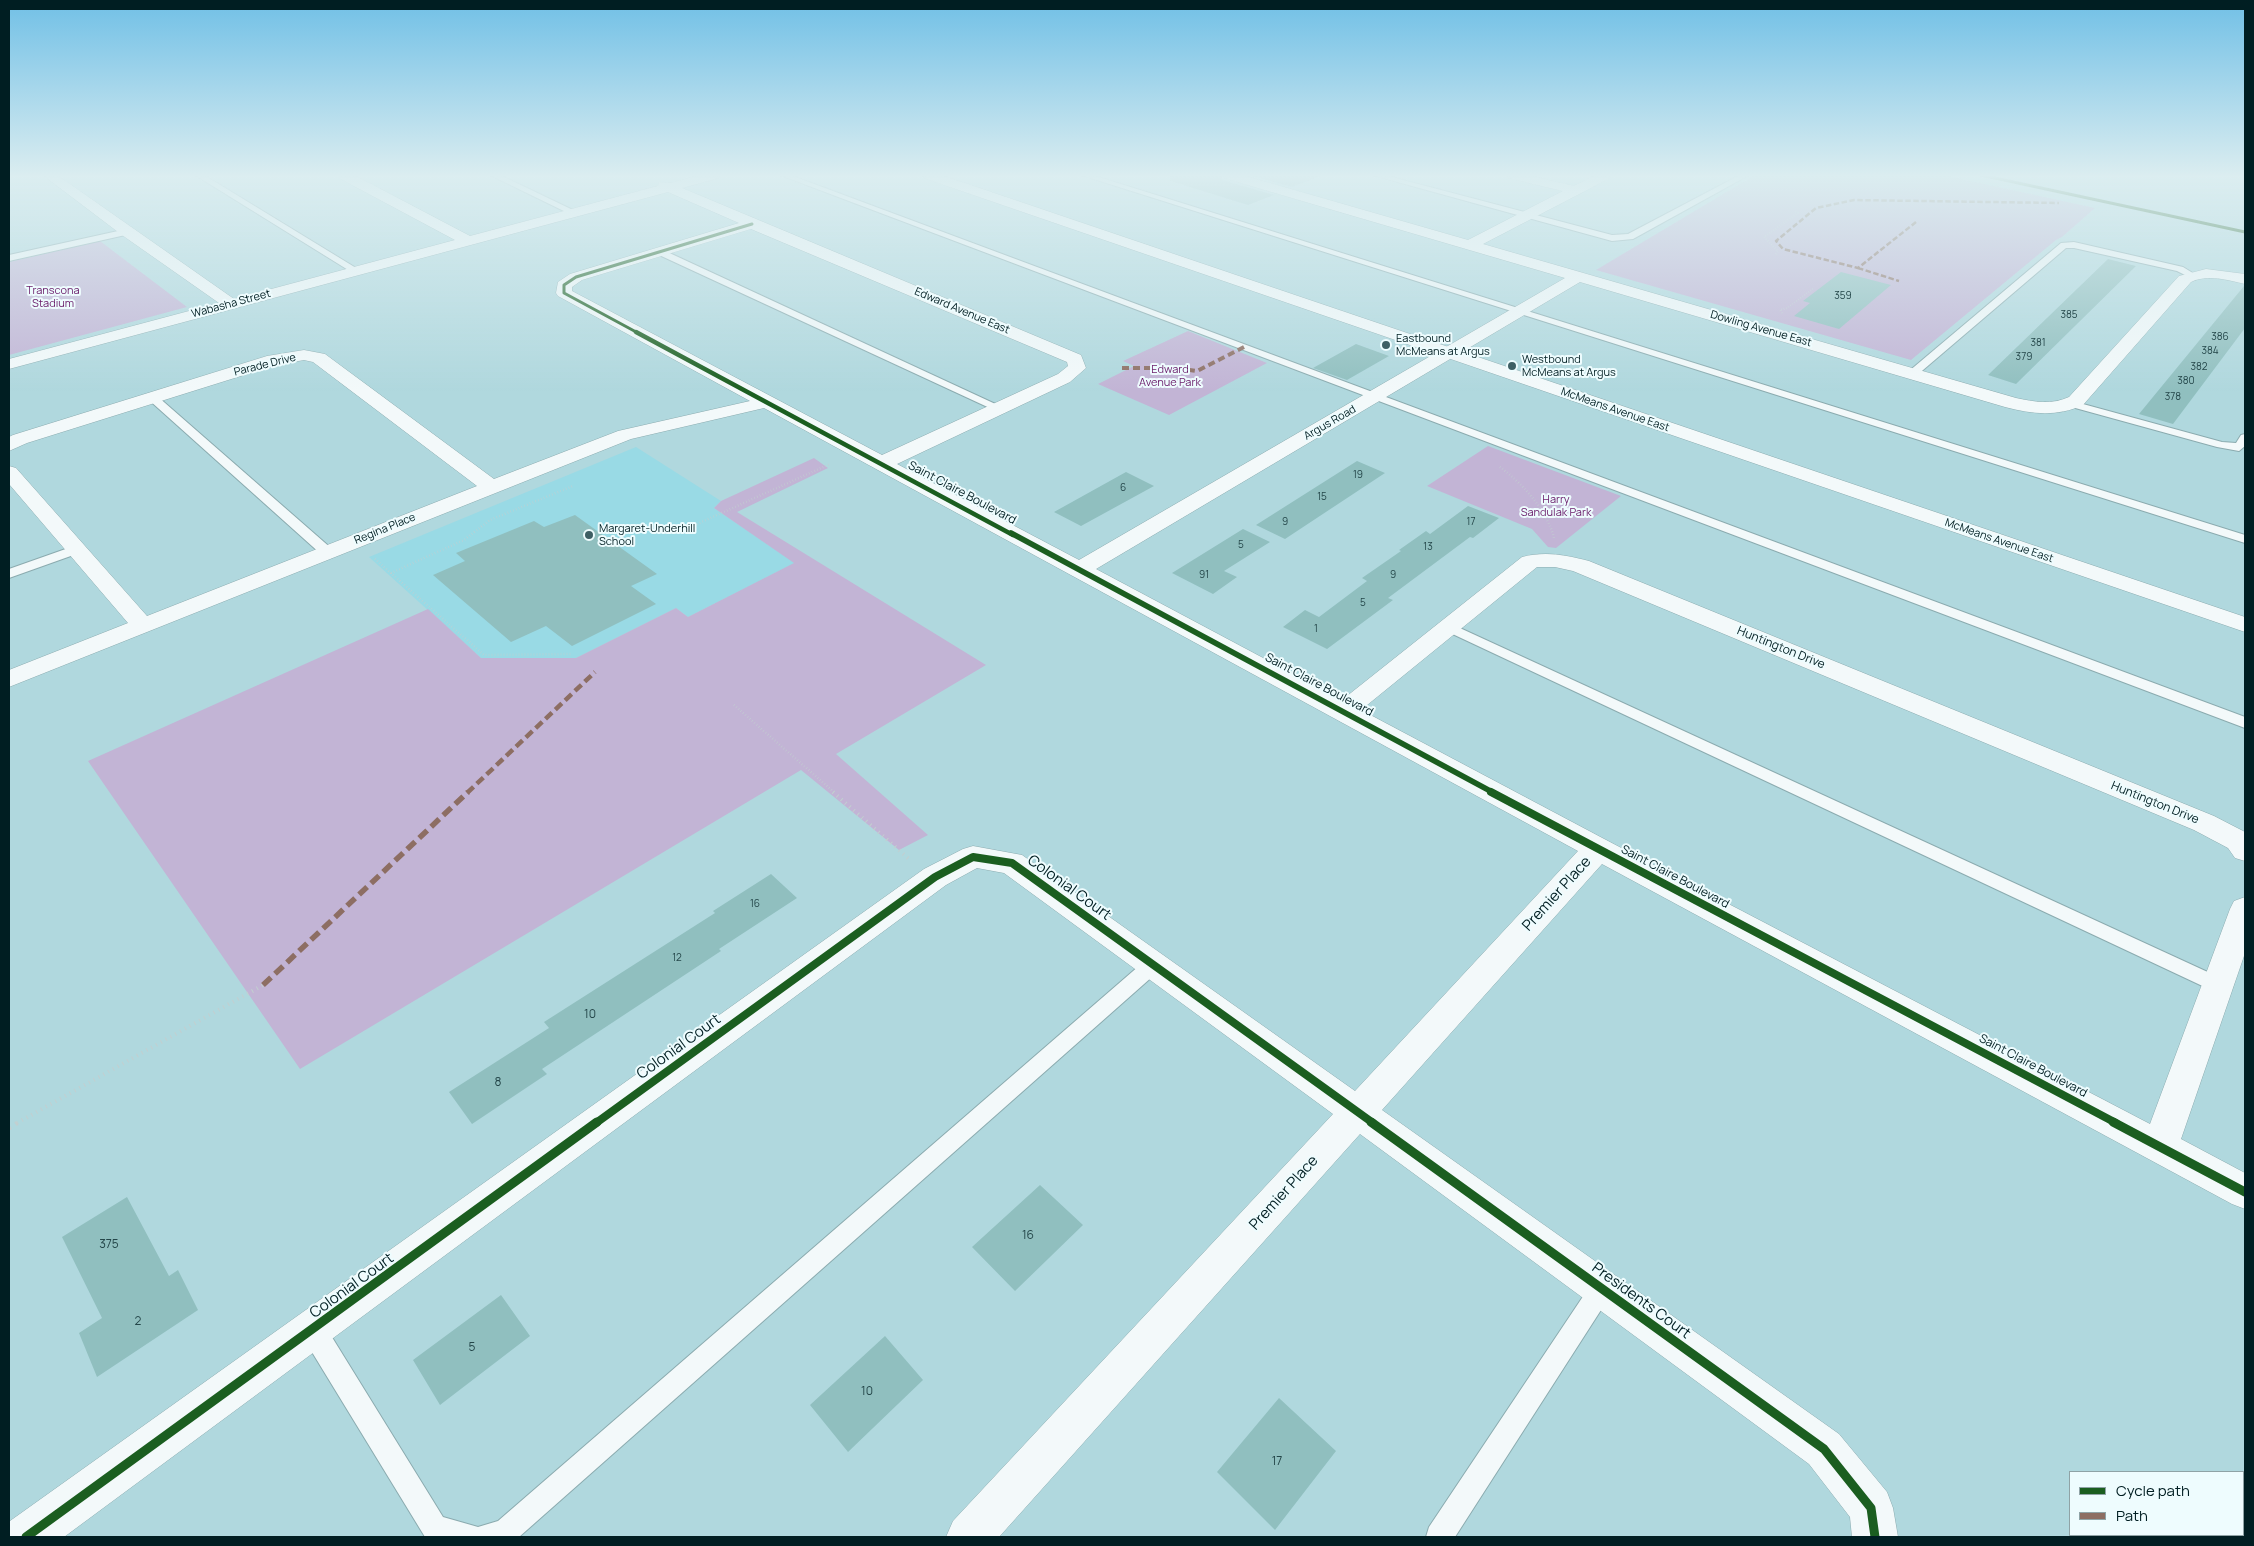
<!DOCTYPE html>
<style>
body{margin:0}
#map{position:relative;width:2254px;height:1546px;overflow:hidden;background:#b0d8de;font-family:Manrope,sans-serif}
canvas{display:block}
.frame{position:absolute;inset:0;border:10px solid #001e22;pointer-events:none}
.legend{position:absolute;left:2069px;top:1471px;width:175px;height:65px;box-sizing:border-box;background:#eefcfe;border:1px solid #8fa3a6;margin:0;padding:6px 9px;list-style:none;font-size:15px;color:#001e22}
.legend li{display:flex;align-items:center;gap:10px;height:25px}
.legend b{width:25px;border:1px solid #8fa3a6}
</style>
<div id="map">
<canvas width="2254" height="1546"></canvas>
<div class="frame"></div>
<ul class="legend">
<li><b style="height:6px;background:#1b5e20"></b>Cycle path</li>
<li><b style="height:6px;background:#8d6e63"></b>Path</li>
</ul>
</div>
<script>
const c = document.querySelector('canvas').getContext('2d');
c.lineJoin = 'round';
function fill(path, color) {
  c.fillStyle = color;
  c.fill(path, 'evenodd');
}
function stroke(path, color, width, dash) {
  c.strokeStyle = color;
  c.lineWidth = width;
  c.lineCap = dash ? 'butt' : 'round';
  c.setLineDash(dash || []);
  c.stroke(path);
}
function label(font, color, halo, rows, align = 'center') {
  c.font = font + ' Manrope,sans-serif';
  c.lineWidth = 4;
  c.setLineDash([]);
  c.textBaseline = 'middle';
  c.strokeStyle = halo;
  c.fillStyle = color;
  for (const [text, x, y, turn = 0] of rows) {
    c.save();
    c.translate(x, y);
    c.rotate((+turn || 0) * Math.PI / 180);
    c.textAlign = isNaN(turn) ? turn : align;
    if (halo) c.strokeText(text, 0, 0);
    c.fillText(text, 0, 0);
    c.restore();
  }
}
fill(new Path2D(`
 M636 447 721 501 714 508 795 563 688 617 676 608 576 658H481L369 557Z`), '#99dae5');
fill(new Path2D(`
 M1755 175H1943L2095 208 2062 237 2056 240 1911 360 1596 270Z
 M100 241 187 307 9 355V262Z
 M1188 331 1267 363 1169 415 1098 384 1134 366 1123 361Z
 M1488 446 1621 496 1556 548 1548 547 1532 529 1427 486Z
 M814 458 828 468 737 512 986 665 836 754 928 835 899 850 801 770 300 1069 88 761 428 609 481 658H576L676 608 688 617 794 563 714 508 721 501Z`), '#c2b4d5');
fill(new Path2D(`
 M1171 175H1221L1223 180 1274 195 1248 205 1170 181Z
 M1248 175H1320L1321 176 1292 187Z
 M2108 259 2136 266 2016 384 1988 375Z
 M1841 272 1891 285 1839 329 1794 316 1810 303 1803 301Z
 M2244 286H2245V328L2173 424 2139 414Z
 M1356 344 1389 356 1347 380 1313 368Z
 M1357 461 1385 473 1285 539 1256 525Z
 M1126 472 1154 486 1081 526 1054 512Z
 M1468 506 1499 518 1473 538 1470 537 1388 598 1393 600 1327 649 1283 627 1305 610 1319 617 1367 581 1362 578 1401 551 1399 550 1426 531 1430 534Z
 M575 515 657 574 631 586 656 604 572 646 546 626 511 642 433 575 465 561 456 553 534 521 544 527Z
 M1243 529 1270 542 1224 571 1237 577 1213 594 1172 573Z
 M771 874 797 898 719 949 721 951 542 1069 547 1074 472 1124 449 1092 549 1028 544 1022 715 913 713 911Z
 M1040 1185 1083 1225 1015 1291 972 1247Z
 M127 1197 169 1276 178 1270 198 1310 97 1377 79 1333 102 1318 62 1237Z
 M501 1295 530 1336 440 1405 413 1360Z
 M885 1336 923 1380 848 1452 810 1405Z
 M1279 1398 1336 1451 1275 1530 1217 1472Z`), '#90bfbf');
const lane = new Path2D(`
 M195 175H204L361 271 353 273Z
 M490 175H500L577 212 570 214Z
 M780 175H790L2245 717V728Z
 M1081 175H1092L2245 535V543Z
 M1372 175H1384L1612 235 1628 234 1740 175H1749L1633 239 1612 241Z
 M127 229 130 230V234L9 261V255Z
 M2074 242 2183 267 2196 275 2191 278 2177 271 2074 248H2066L1916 376H1908V372L2061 243Z
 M657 250H663L1004 408 1002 410H994L657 254Z
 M153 395 157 396 332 549 334 552 332 555H322L149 400 147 398 149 396Z
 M2072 401 2222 442 2236 443 2241 435 2245 434V446L2239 451 2217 447 2068 406 2066 404 2068 402Z
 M77 545 82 546 84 549 82 552 9 578V569Z
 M1449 623 2225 980 2228 985 2225 990 2218 993 2211 990 1444 630 1442 627Z
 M1154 956 1161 959 1163 964 1161 969 519 1537H425L304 1339 301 1330 304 1321 313 1318 322 1321 443 1517 478 1527 498 1521 1147 959Z
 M1602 1276 1610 1280 1614 1288 1610 1296 1455 1537H1426L1429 1527 1594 1280Z`);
const street = new Path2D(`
 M43 175H57L234 299 455 240 339 178 338 175H354L470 236 658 186 659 182 670 183 700 175H720L719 178 682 188 1081 355 1086 368 1070 382 897 464 1079 560 1565 278 1224 178 1223 175H1242L1468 240 1563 191 1508 178 1507 175H1528L1574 186 1595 175H1611L1610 178 1483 244 2016 398C2034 402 2052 405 2069 397L2179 276 2206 269 2245 274V284C2228 280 2207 274 2191 282L2083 405C2057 417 2032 414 2005 407L1580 282 1096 569 1342 700 1522 557C1546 551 1565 555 1589 561L2214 816 2245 832V861L2235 858 2228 848 2194 830 1573 571 1555 567H1537L1361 710 1608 841 2150 1124 2230 909 2234 901 2245 897V953L2181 1139 2245 1173V1209L2232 1204 1602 864 1382 1110 1839 1434 1887 1492 1893 1508 1898 1537H1852L1850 1517 1809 1464 1360 1134 999 1537H946L953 1521 1333 1114 1004 873 977 868 946 885 64 1537H9L10 1521 924 869 963 849 973 846 1022 855 1355 1091 1578 851 764 408 631 439 9 687V670L128 623 9 484V466L16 468 147 616 477 486 313 362 304 360 276 365 27 443 9 451V437L13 435 267 356 304 350 325 354 494 479 618 431 750 401 558 296 556 293 558 282 570 274 739 223 668 192 9 369V359L219 303 122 235ZM751 229 1067 362 1068 366 1058 374 882 455 572 291V287L582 280Z`);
const secondary = new Path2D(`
 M922 175H941L2245 617V632L924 178Z`);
stroke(lane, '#8babaf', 2);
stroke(street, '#8babaf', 1);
stroke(secondary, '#8babaf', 1);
stroke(new Path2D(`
 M1776 254 1778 251 1764 237 1798 213 1795 211
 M1782 313 1780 310 1787 308 1814 288`), '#c2cfd0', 2, [0.5, 2]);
stroke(new Path2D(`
 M1500 467C1523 484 1547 510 1554 538
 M686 529 830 464
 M375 559 484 655 571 654
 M391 573 464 540 490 520 573 486
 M734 705 835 793`), '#c2cfd0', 2.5, [0.5, 2.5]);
stroke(new Path2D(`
 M833 792 909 859
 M17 1123 263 985`), '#c2cfd0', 4, [1, 4.5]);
stroke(new Path2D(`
 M9 1128 19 1122`), '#c2cfd0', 4.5, [2, 5.5]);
fill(lane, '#f3f9fa');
fill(street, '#f3f9fa');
fill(secondary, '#f3f9fa');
stroke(new Path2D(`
 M1916 222 1858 268 1783 249 1776 241 1816 208 1854 200 2059 203
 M1858 268 1899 281`), '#8d6e63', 2.5, [5.5, 2.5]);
stroke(new Path2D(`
 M1122 368H1174L1197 371 1244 347`), '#8d6e63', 4, [7, 4]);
stroke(new Path2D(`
 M467 793 595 672`), '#8d6e63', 4.5, [9, 4.5]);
stroke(new Path2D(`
 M263 985 468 792`), '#8d6e63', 5.5, [11, 5.5]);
stroke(new Path2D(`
 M1981 175 2245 232
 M638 333 564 293V285L576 277 752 224`), '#1b5e20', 3);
stroke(new Path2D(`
 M636 332 1013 535`), '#1b5e20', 4.5);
stroke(new Path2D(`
 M1011 533 1494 793`), '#1b5e20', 5.5);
stroke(new Path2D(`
 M1491 792 2116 1123
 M596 1123 935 877 973 857 1012 863 1373 1123`), '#1b5e20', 8);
stroke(new Path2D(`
 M1371 1122 1824 1449 1871 1508 1875 1537
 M2113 1122 2245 1192
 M26 1537 597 1122`), '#1b5e20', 9);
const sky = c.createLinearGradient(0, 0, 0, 391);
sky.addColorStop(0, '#71c0e6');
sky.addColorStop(0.45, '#dbedf0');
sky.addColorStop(1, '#dbedf000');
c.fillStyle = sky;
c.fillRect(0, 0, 2254, 391);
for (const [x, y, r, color] of [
 [1386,345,5,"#3e5f64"],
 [1512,366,5,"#3e5f64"],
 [589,535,5,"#3e5f64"]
]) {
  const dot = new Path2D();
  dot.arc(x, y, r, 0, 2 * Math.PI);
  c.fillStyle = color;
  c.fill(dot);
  stroke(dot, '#eefcfe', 2);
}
label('10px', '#244649', null, [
 ["359",1843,296],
 ["385",2069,315],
 ["386",2220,337],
 ["381",2038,343],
 ["384",2210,351],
 ["379",2024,357],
 ["382",2199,367],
 ["380",2186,381],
 ["378",2173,397],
 ["19",1358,475],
 ["6",1123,488],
 ["15",1322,497],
 ["9",1285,522],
 ["17",1471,522],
 ["5",1241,545],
 ["13",1428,547],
 ["91",1204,575],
 ["9",1393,575],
 ["5",1363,603],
 ["1",1316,629],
 ["16",755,904],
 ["12",677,958]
]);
label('11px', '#6a1c6a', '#eefcfe', [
 ["Transcona",53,291],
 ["Stadium",53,304],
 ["Edward",1170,370],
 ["Avenue Park",1170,383],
 ["Harry",1556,500],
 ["Sandulak Park",1556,513]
]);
label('11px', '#001e22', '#eefcfe', [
 ["Wabasha Street",231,304,-15],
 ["Edward Avenue East",962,311,23],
 ["Dowling Avenue East",1761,329,16],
 ["Parade Drive",265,365,-14],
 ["McMeans Avenue East",1615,410,19],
 ["Argus Road",1330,423,-30],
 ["Regina Place",385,529,-22],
 ["McMeans Avenue East",1999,541,19]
]);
label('11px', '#001e22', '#eefcfe', [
 ["Eastbound",1396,339],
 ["McMeans at Argus",1396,352],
 ["Westbound",1522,360],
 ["McMeans at Argus",1522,373],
 ["Margaret-Underhill",599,529],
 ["School",599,542]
], 'left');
label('12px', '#001e22', '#eefcfe', [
 ["Saint Claire Boulevard",962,493,28],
 ["Huntington Drive",1781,648,22],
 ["Saint Claire Boulevard",1319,685,28],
 ["Huntington Drive",2155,803,22],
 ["Saint Claire Boulevard",1675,877,28],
 ["Saint Claire Boulevard",2033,1066,28]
]);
label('12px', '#244649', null, [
 ["10",590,1015],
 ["8",498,1083],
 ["16",1028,1236],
 ["375",109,1245],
 ["2",138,1322],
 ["5",472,1348],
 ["10",867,1392],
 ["17",1277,1462]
]);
label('15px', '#001e22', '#eefcfe', [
 ["Colonial Court",1069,888,36],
 ["Premier Place",1557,894,-48],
 ["Colonial Court",679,1047,-36],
 ["Premier Place",1284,1193,-48],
 ["Colonial Court",352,1286,-36],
 ["Presidents Court",1641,1301,36]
]);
</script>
